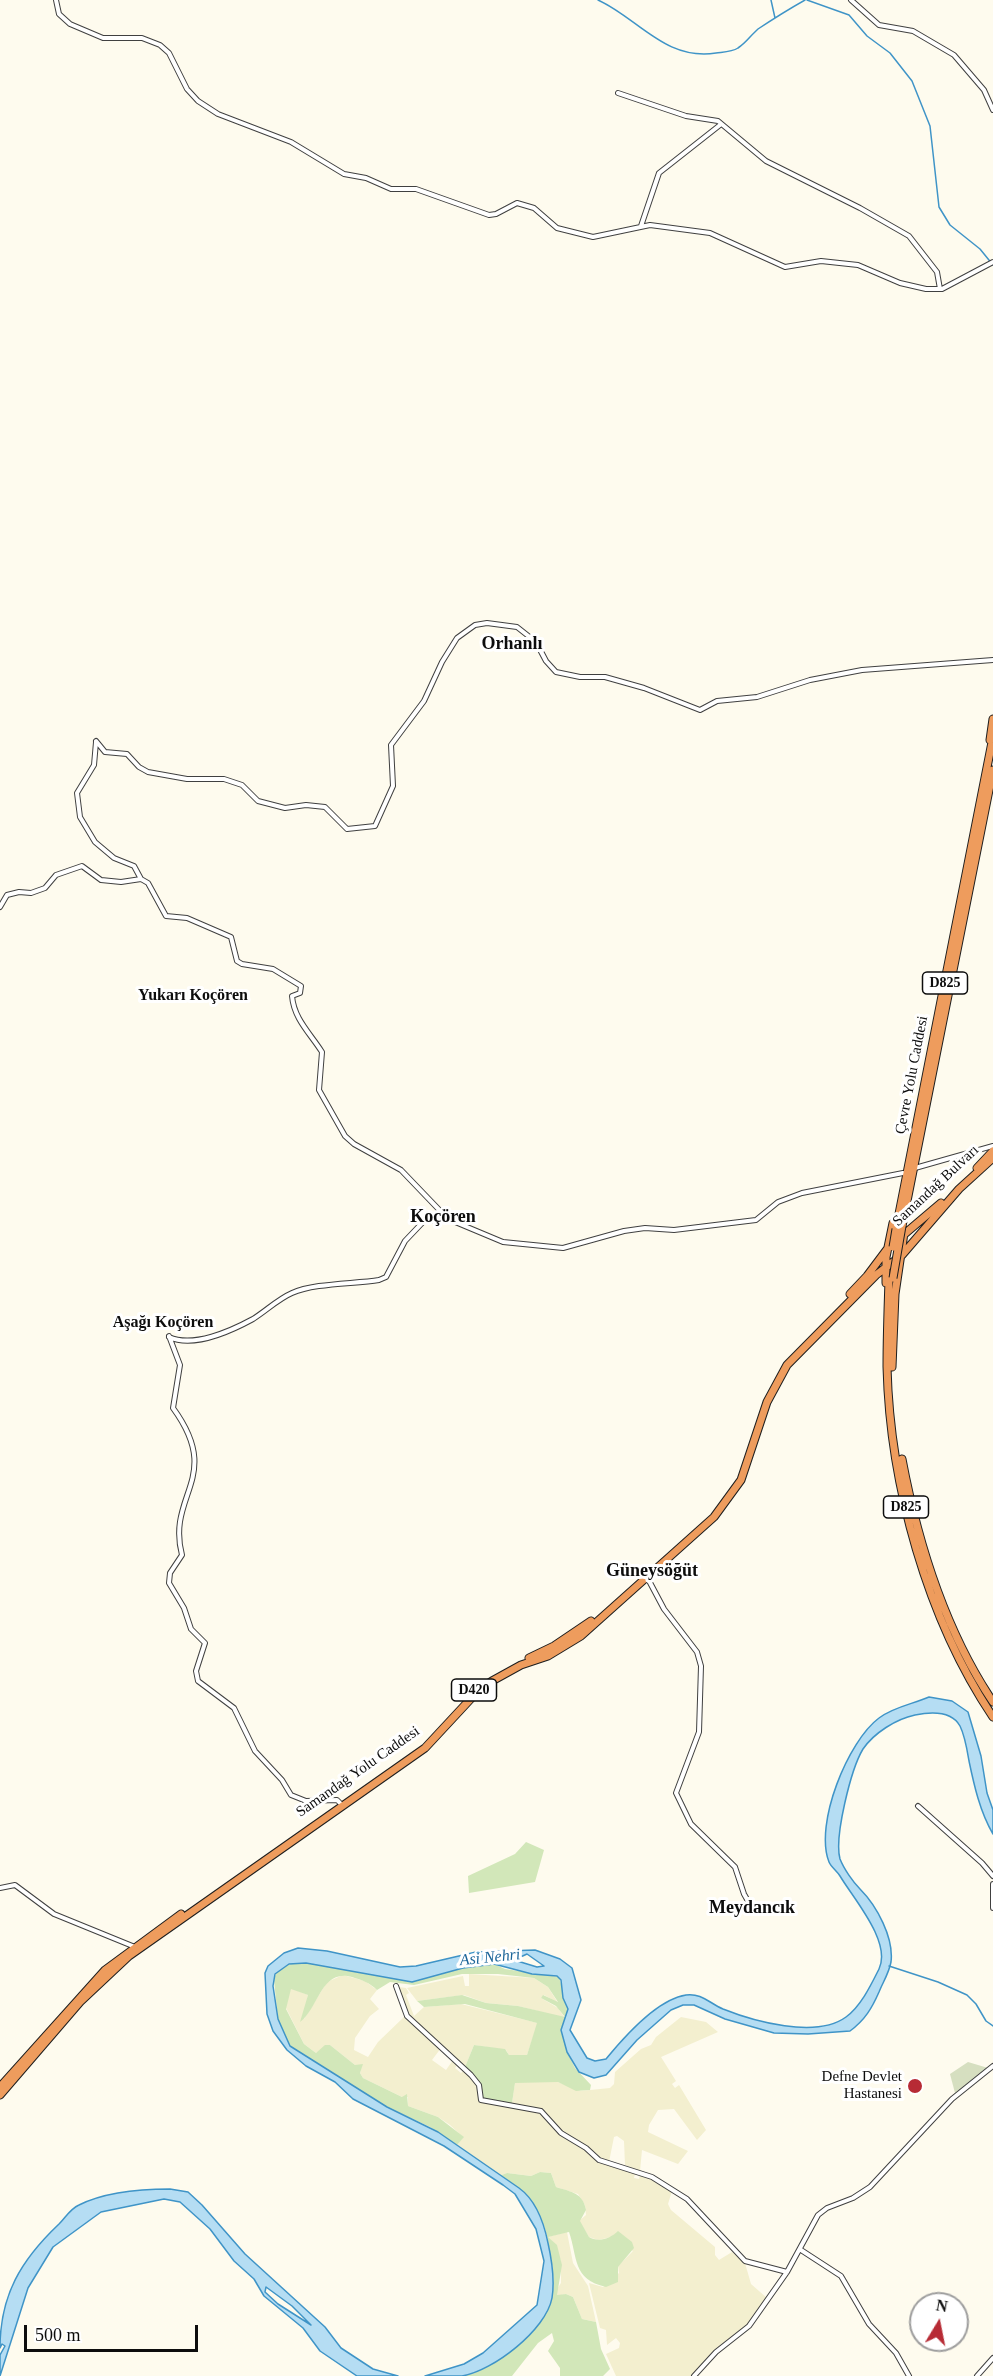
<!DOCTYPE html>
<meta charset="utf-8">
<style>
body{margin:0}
#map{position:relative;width:993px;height:2376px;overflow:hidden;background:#fefbee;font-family:"Times New Roman",serif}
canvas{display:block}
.north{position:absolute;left:909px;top:2292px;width:60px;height:60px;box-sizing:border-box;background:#fff;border:2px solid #9e9e9e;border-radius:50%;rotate:10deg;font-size:16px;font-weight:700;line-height:24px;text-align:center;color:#0d0d0d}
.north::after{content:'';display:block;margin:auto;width:21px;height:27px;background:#b72b35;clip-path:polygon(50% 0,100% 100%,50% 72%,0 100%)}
.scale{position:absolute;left:24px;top:2325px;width:174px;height:27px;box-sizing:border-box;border:3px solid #0d0d0d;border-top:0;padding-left:8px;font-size:18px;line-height:21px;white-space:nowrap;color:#0d0d0d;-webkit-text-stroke:4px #fff;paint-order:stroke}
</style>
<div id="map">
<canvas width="993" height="2376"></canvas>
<div class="north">N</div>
<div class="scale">500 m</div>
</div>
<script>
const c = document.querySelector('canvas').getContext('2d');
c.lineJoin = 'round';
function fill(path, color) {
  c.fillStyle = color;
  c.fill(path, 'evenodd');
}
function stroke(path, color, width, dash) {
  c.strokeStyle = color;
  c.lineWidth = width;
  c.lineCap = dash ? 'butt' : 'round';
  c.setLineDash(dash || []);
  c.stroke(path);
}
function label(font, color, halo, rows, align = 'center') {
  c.font = font + ' "Times New Roman",serif';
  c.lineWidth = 6;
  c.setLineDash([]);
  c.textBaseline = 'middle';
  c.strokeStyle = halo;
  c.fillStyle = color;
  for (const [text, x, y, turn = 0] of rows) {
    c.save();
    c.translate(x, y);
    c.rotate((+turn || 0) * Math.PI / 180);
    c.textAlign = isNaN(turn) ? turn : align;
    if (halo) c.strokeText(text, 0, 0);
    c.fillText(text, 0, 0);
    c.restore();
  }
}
fill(new Path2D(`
 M469 1974 534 1978 548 1987 558 2003 544 1995 541 1998 558 2008 565 2018 518 2006 486 2003 464 1995 417 2001 407 1988 463 1976 465 1986H469Z
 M343 1975 365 1981 377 1990 370 1999 379 2009 370 2016 355 2038 354 2050 368 2057 378 2042 405 2016 441 2048 432 2060 446 2070 453 2060 458 2064 455 2068 461 2073 465 2069 478 2086V2097L482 2102 538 2111 562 2136 584 2149 599 2162 635 2173 634 2178 639 2179 640 2174 651 2178 672 2191 668 2204 671 2210 715 2247V2255L719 2260 732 2252 745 2263 751 2284 767 2298 746 2327 713 2353 691 2376H616L606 2354 619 2348 620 2343 616 2338 607 2345 606 2330 600 2328 589 2283 603 2287 619 2273 618 2266 633 2251 612 2237 598 2240 589 2237 579 2221 586 2215 585 2205 578 2194 556 2187 551 2173 540 2172 531 2176 507 2173 499 2176 457 2145 463 2137 450 2125 438 2117 408 2106V2097H402L363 2078 360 2073 362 2065H355L330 2045 316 2053 304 2044 285 2006 291 1988 308 1995 304 2019 327 1982Z
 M398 1987 406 1988 409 1993 406 1995 414 2016 424 2007 461 2004 538 2023 527 2055H509L506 2050 474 2045 465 2067 408 2015Z
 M681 2017 706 2022 718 2032 661 2057 676 2081 672 2084 675 2088 679 2085 706 2130 697 2140 674 2109 658 2110 649 2125 648 2132 688 2151 678 2164 642 2150 640 2171 625 2165 624 2141 617 2136 614 2137 609 2162 600 2158 562 2132 539 2108 512 2103 515 2082H558L580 2091 610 2088 614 2084 615 2072 641 2049 651 2045 656 2037Z
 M567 2232 573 2263 588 2286 596 2322 582 2319 573 2297 566 2294 557 2296V2289L561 2283V2261L553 2242 547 2237Z`), '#f3efcf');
fill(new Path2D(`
 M526 1842 544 1850 535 1882 469 1893 468 1876 515 1854Z
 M306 1963 412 1982 463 1968 494 1964 505 1969 559 1977 568 2009 561 2030 567 2052 575 2068 591 2085 590 2090 576 2091 558 2082 515 2083 512 2103 483 2099 480 2083 465 2067 474 2045 505 2049 509 2055H527L537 2023 465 2004 424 2007 417 2001 462 1995 486 2003 518 2006 565 2017 556 2006 541 1998 543 1995 558 2002 548 1987 534 1978 498 1974H462L414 1985 390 1982 377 1990C370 1983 362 1980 352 1977 321 1968 319 2008 300 2022L308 1995 291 1989 286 2009 304 2044 316 2053 325 2045H330L355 2065 363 2064 360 2073 363 2078 402 2097 407 2094 408 2106 438 2117 464 2137 457 2145 430 2127 387 2107 290 2046 278 2019 274 1980C277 1964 292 1963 306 1963Z
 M540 2172 551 2173 556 2187C572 2192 583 2193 586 2210L580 2221 589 2237C599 2243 611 2238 618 2231L632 2242 634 2248 618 2267V2282L606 2287C572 2279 578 2258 569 2232L548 2237 557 2245 562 2265 557 2295 566 2294 573 2297 582 2319 596 2322 601 2349 610 2369 603 2376H560V2368L548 2351 554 2341 552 2333 538 2343 512 2376H462C497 2363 540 2339 551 2300 557 2281 551 2259 548 2240 542 2210 526 2191 499 2176L507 2173 531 2176Z`), '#d2e7b9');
fill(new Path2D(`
 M968 2062 988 2068 955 2093 950 2074Z`), '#d6dfc0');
const water = new Path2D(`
 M929 1697 952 1701 968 1712 981 1756 987 1793 993 1810V1834C980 1812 974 1785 969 1761 967 1749 965 1736 960 1726 951 1710 930 1712 915 1715 896 1719 874 1733 863 1749 851 1769 834 1837 840 1859 844 1869 853 1882 860 1889 877 1906 894 1938 891 1962 889 1973 883 1982 879 1992 872 2008 865 2020 850 2031L808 2034 774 2033 725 2019 694 2005H683L671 2010 637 2040 606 2075 594 2078 579 2072 567 2052 561 2030 568 2009 563 1998 561 1980 557 1976 532 1974 494 1964 463 1968 412 1982 306 1963 289 1964 275 1974 273 1986 278 2019 290 2046 387 2107 438 2132 519 2188C537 2201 544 2223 548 2243 552 2261 555 2280 552 2298 546 2330 493 2371 462 2376 451 2376 437 2376 425 2376L464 2364 483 2353 537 2305 544 2261 536 2229 515 2194 503 2185 444 2146 353 2099 335 2082 306 2066 287 2050 273 2031 267 2014 265 1973 268 1966 284 1953 298 1948 327 1951 400 1967 416 1966 476 1952 535 1950 560 1959 572 1968 581 2000 570 2030 587 2058 595 2061 606 2059C624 2037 658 1999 686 1995 702 1993 709 2003 723 2009 753 2021 816 2039 846 2017 861 2006 871 1985 879 1969 892 1942 853 1898 840 1876 837 1871 831 1867 829 1862 814 1824 848 1741 879 1718 893 1707 913 1704 929 1697ZM527 1954 544 1966 537 1967 514 1960Z
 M170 2189 188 2192 202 2205 245 2254 325 2327 341 2348 373 2369 398 2376H357L320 2351 303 2328 264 2296 254 2279 234 2261 210 2229 180 2202 164 2199 101 2212 53 2247 28 2288 0 2376V2355L5 2346 2 2344 0 2348C0 2295 21 2260 59 2224 66 2217 70 2209 79 2205 105 2192 141 2189 170 2189ZM266 2287 292 2306 311 2325 278 2304 265 2292Z`);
fill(water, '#b5ddf3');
stroke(water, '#3f94c7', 1.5);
stroke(new Path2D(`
 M598 0C638 18 665 61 716 53 723 52 732 52 738 48 746 43 751 35 758 29 773 19 789 9 805 0
 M771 0 775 18
 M807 0 849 15 867 36 890 53 912 81 930 126 939 207 950 225 980 249 993 265
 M889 1966 938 1982 967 1995 976 2004 986 2021 993 2026`), '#3f94c7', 1.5);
const minor = new Path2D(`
 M56 0 59 14 70 24 103 38H142L160 45 169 53 187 89 198 101 218 114 291 142 344 174 366 178 391 189H416L489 215 496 214 517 203 534 208 557 228 593 237 650 225 710 233 785 267 821 261 858 265 900 283 926 289H942L993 262
 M851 0 879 25 913 31 954 55 984 90 993 110
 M618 93 686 116 718 121 766 161 860 208 909 236 937 272 940 289
 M641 226 659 173 720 125
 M96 741 105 752 127 754 139 767 148 772 187 779H224L242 785 258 801 285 808 306 805 325 807 347 829 375 826 393 786 391 745 424 701 442 662 457 638 475 625 487 623 517 627 536 642 546 661 556 672 580 677H605L644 688 700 710 717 701 757 697 810 680 862 670 993 660
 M96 742 94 765 77 793 80 817 95 842 114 858 134 866 141 879
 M0 907 7 895 19 892 31 893 45 888 56 875 82 866 101 880 121 882 141 879 148 883 166 916 187 918 231 937 237 961 242 964 273 969 301 986 300 993 292 996C294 1019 310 1033 322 1052L319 1090 345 1136 354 1144 401 1170 448 1219 503 1242 563 1248 624 1231 645 1228 674 1230 756 1220 778 1202 802 1193 903 1173
 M915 1168 993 1146
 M169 1336 180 1365 173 1408C224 1478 166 1494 182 1555L170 1573 169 1583 184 1608 191 1629 205 1643 196 1671 198 1681 234 1708 255 1751 282 1780 291 1795 306 1801 337 1800 340 1803
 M169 1337C193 1348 231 1331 253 1319 266 1311 278 1299 292 1293 314 1283 354 1284 379 1280L386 1277 405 1241 424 1221 448 1219
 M647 1577 664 1609 697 1652 701 1666 699 1732 676 1793 691 1824 735 1867 744 1894 753 1910
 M918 1806 982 1863 993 1876
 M993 1884V1908
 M0 1888 15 1885 54 1914 135 1947
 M396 1986 407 2016 471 2075 479 2085 481 2100 541 2111 561 2133 586 2148 599 2160 652 2177 687 2199 745 2261 787 2272
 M801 2250 841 2276 869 2324 896 2353 909 2376
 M694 2376 716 2352 749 2326 787 2272 818 2215 827 2208 853 2198 870 2187 952 2099 993 2066
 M977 2376 993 2358`);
const highway = new Path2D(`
 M990 740 993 719
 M977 1168 993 1151
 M902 1226 993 770
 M896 1229 993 737
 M889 1280C888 1309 887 1338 887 1367 890 1485 927 1619 993 1717
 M886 1283V1257L893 1223
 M850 1294 867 1276 888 1248 941 1203
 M892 1367 895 1294 904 1233
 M902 1459C918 1544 944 1629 993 1702
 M529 1658 554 1646 591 1621
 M0 2087 105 1970 181 1914
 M0 2095 80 2002 129 1956 425 1748 478 1691 492 1681 521 1665 548 1656 581 1636 714 1517 741 1480 767 1402 787 1365 876 1275 902 1255 959 1189 993 1158`);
stroke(minor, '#404040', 6);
stroke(highway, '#1e1e1e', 9);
stroke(minor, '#fff', 4);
stroke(highway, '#ee9c5d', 7);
const highwayBridge = new Path2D(`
 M893 1247 896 1229
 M893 1278 902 1226`);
stroke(highwayBridge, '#1e1e1e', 9, []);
stroke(highwayBridge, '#ee9c5d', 7);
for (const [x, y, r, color] of [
 [915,2086,8,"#b72b35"]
]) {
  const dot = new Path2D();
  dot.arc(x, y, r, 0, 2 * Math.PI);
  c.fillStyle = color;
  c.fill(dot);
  stroke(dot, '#fff', 2);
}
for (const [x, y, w] of [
 [945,983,45],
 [906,1507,45],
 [474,1690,45]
]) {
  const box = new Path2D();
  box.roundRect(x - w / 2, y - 11, w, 22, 4.5);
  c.fillStyle = '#fff';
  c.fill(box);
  stroke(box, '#0d0d0d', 1.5);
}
label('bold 14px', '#0d0d0d', null, [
 ["D825",945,983],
 ["D825",906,1507],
 ["D420",474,1690]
]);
label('15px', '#0d0d0d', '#fff', [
 ["Çevre Yolu Caddesi",912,1075,-79],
 ["Samandağ Bulvarı",936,1186,-43],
 ["Samandağ Yolu Caddesi",358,1772,-35]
]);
label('15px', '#0d0d0d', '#fff', [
 ["Defne Devlet",902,2077],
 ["Hastanesi",902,2094]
], 'right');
label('bold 16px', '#0d0d0d', '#fff', [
 ["Yukarı Koçören",193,996],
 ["Aşağı Koçören",163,1323]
]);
label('italic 16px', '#1c6599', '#fff', [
 ["Asi Nehri",490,1958,-6]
]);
label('bold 18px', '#0d0d0d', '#fff', [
 ["Orhanlı",512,644],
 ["Koçören",443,1217],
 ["Güneysöğüt",652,1571],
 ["Meydancık",752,1908]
]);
</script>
